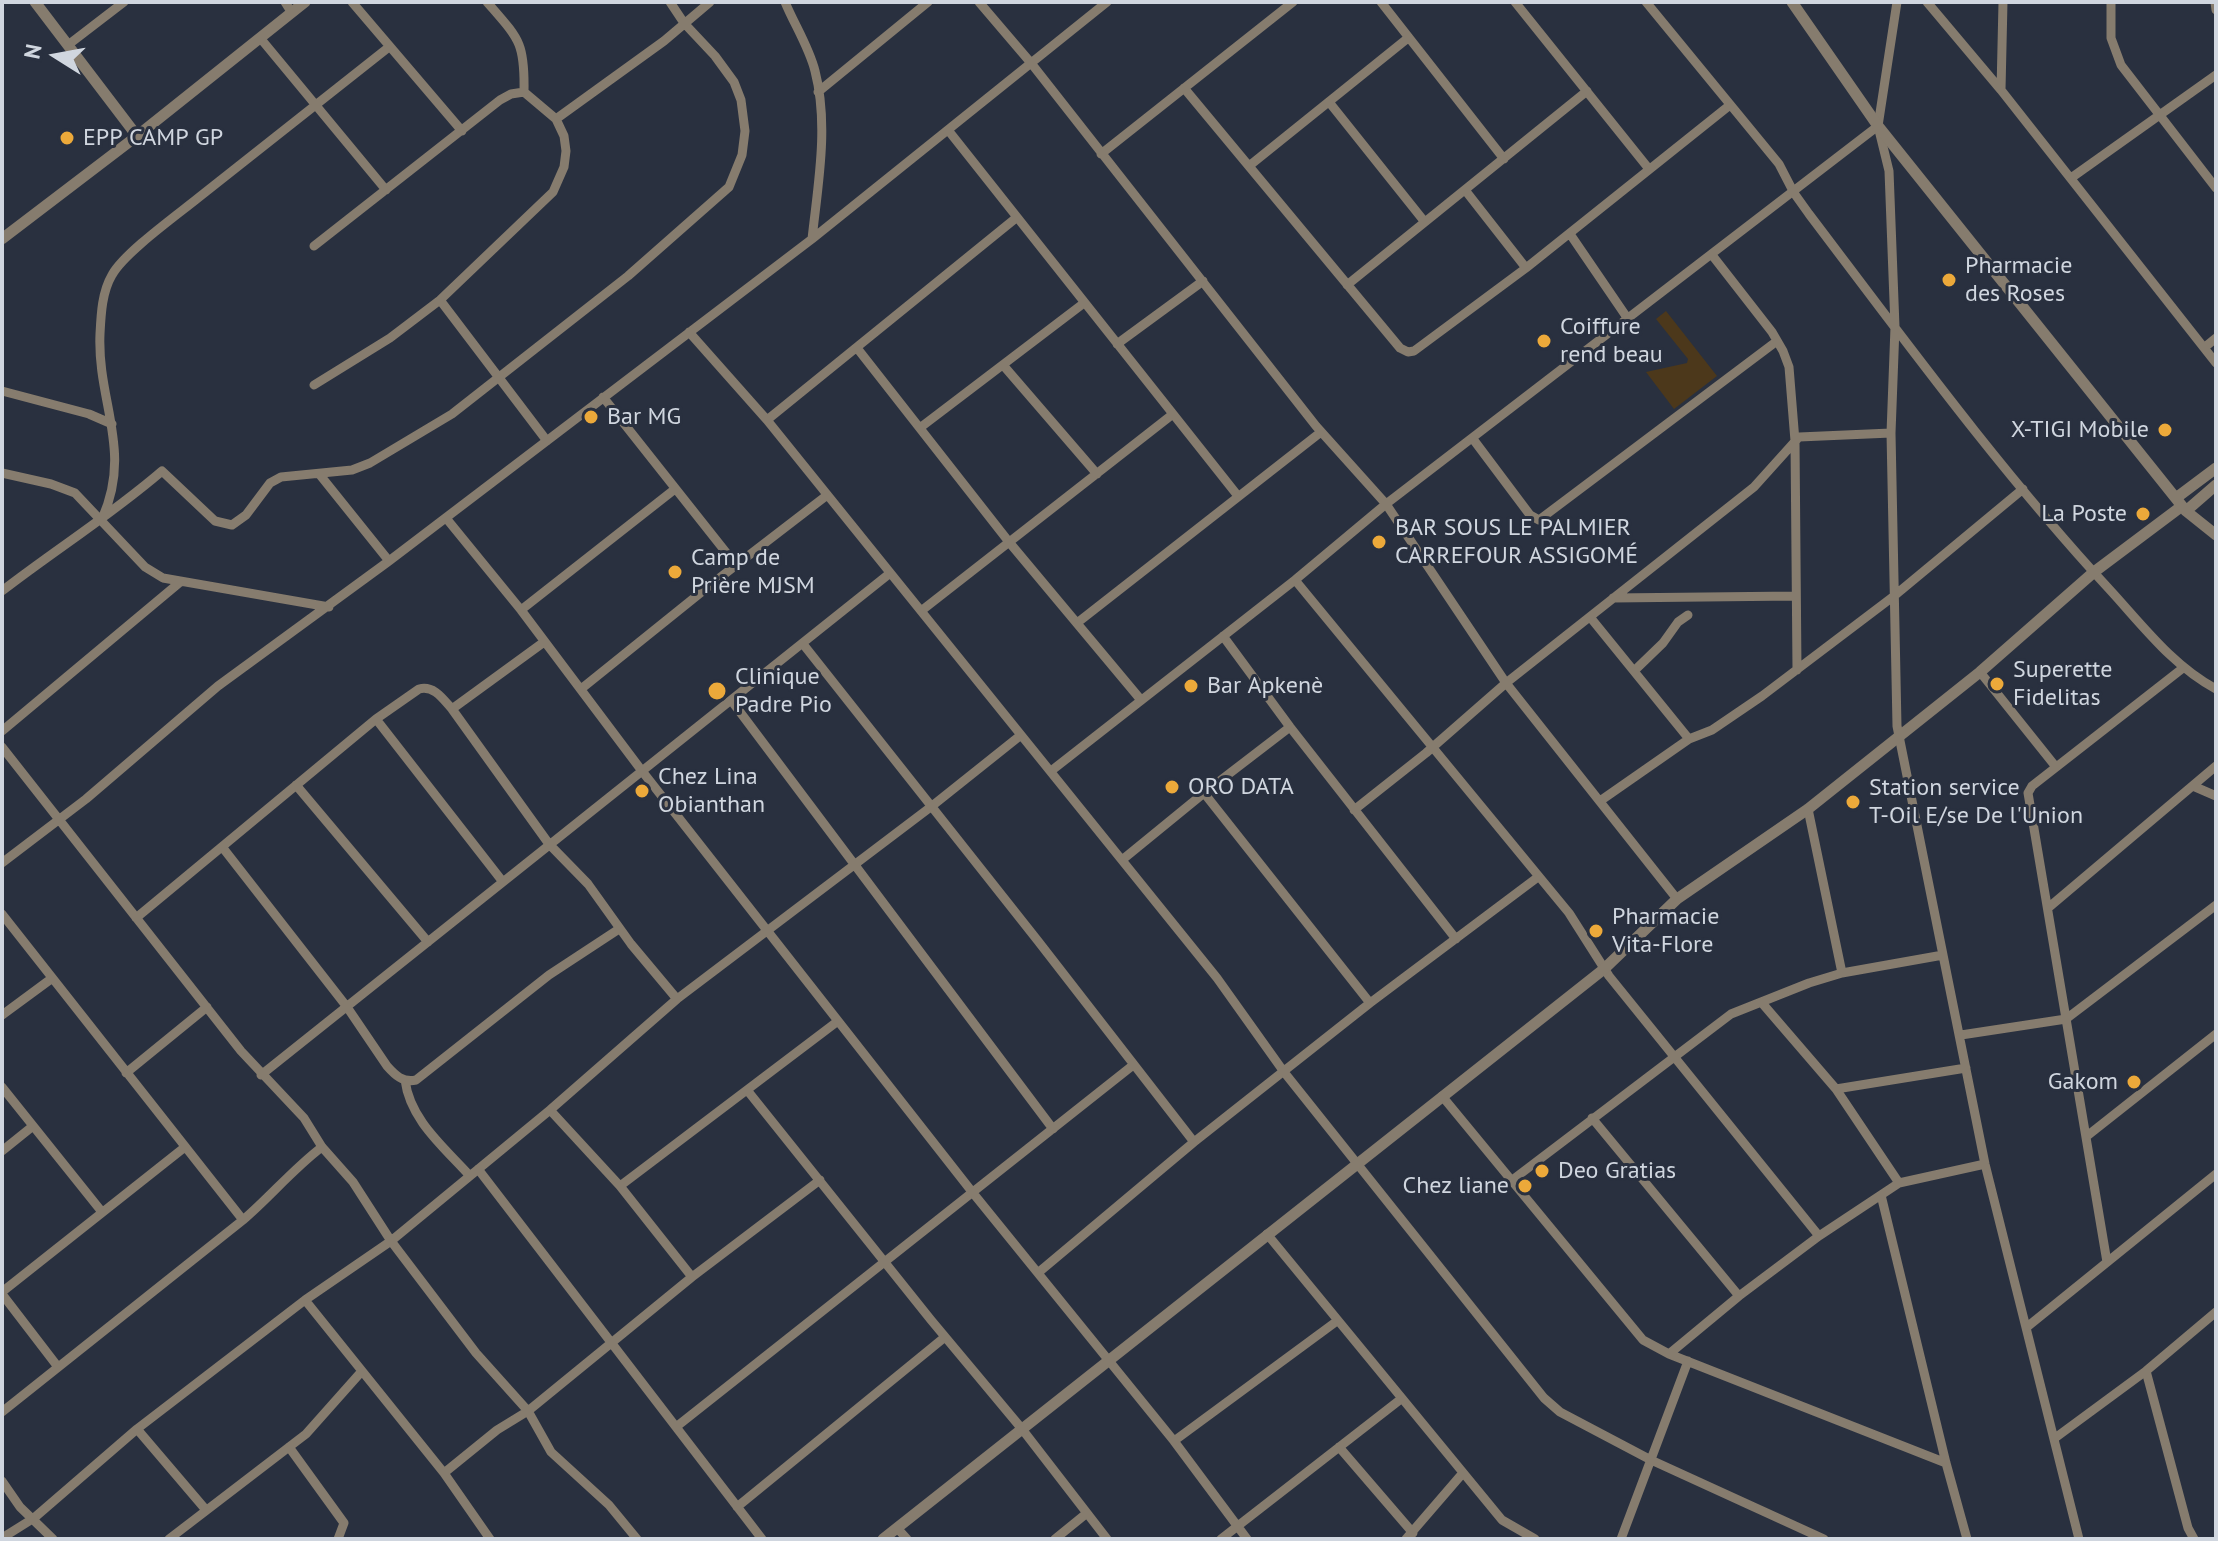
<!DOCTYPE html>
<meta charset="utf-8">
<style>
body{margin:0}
#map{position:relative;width:2218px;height:1541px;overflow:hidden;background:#29303f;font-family:"PT Sans",sans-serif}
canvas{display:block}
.frame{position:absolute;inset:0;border:4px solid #d0d6df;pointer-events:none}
.north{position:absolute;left:16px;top:16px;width:80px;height:80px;-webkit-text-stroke:6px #29303f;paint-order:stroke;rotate:281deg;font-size:22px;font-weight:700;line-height:32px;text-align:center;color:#d0d6df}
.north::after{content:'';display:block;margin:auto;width:28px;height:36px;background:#d0d6df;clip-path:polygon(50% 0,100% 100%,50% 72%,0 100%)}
</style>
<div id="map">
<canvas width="2218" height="1541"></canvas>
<div class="frame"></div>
<div class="north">N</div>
</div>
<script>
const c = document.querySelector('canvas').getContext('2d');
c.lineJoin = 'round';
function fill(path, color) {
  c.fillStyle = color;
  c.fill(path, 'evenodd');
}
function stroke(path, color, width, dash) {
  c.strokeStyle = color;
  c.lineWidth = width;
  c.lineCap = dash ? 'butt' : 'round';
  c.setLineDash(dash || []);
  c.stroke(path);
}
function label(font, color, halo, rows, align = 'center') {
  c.font = font + ' "PT Sans",sans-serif';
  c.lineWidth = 6;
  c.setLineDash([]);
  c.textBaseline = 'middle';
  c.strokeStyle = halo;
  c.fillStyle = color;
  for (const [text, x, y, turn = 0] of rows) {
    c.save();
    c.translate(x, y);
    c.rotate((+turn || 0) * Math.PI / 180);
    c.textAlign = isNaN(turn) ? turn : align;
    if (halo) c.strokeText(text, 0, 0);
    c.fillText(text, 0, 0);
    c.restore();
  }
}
fill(new Path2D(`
 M1666 311 1717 376 1674 409 1646 372 1687 363 1688 359 1656 319Z`), '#4c381b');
stroke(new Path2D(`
 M285 2 292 13
 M352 2 462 131
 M487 2C519 39 525 42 524 92
 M979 2 1031 63 1316 426 1386 504 1506 683 1677 899
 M1381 2 1504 159
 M1515 2 1649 169
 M1646 2 1779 164 1794 193 1809 214C1906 342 2001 472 2110 590 2143 626 2173 666 2216 689
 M1897 2 1878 126 1889 171 1895 327 1891 433 1897 726 1985 1164 2079 1539
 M1927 2 2001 90 2216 363
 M2111 2V38L2121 65 2216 188
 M2215 2 2216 10
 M261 39 386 190
 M68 45 124 2
 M1184 88 1400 348 1408 352 1414 351 1526 268 1730 105
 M2001 90 2003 2
 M818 92 928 2
 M1329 102 1424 221
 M556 119 664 41 710 2
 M948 130 1238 496
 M1101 154 1293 2
 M1249 166 1408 38
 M2071 178 2216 75
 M1465 190 1526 268
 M1570 234 1628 319
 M812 239 1107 2
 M1712 255 1772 332 1783 351 1789 367 1795 441 1797 670
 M1347 285 1587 91
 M440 300 547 441
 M689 332 767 420 1217 978 1284 1072 1544 1398 1560 1412 1651 1460 1824 1539
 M1117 344 1203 281
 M2205 347 2216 338
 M857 348 1009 542 1141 700
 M1003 365 1097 474
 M314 385 390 338 440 300 553 192 564 167 566 151 564 136 556 119 524 92 511 94 500 100 314 246
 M2 391 89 414 112 424
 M603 397 736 565
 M767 420 1016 218
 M921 427 1084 303
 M1473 439 1530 515 1539 520 1777 341
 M2 473 51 484 75 493 145 567 163 578 329 607
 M320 475 389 561
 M446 518 521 610 642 771 973 1193 1174 1441 1247 1539
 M102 519C133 450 97 402 100 334 101 314 102 292 112 275 124 253 177 215 198 198 262 148 325 97 389 47
 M1295 580 1569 913 1609 976 1819 1236
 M2 591C55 550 111 515 162 471L215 521 232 525 246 515 270 483 281 477 352 470 370 463 452 414 628 276 729 187 742 155 745 131 741 100 734 82 715 56 684 23 670 2
 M1613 598 1796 596
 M521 610 675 489
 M921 611 1173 414
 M1590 617 1689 739
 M1077 623 1321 432
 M1223 636 1290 727 1456 939
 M803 644 1038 941 1194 1142
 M1634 671 1663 643 1678 622 1688 615
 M1980 672 2056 767
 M581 689 709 586 826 496
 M731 700 1053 1129
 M452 709 544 642
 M376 719 503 882
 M2 731 179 583
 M2 747 241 1051 304 1118 322 1147 353 1182 391 1241 476 1353 528 1411 551 1452 609 1505 637 1539
 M1051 771 1295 580 1386 504 1878 126
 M296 785 428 942
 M2193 786 2216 796
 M1204 793 1370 1003
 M1600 801 1689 739 1712 730 1762 696 1894 596 2023 489
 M1808 809 1842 973
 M1354 810 1426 753 1506 683 1754 487 1799 437 1891 433
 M223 848 347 1007 387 1066C395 1075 403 1083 416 1080L549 975 619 929
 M1122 860 1204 793 1290 727
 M2 863 86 799 218 686 389 561 812 239C818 184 829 125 815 71 809 47 794 24 785 2
 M2048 908 2216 766
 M2 914 243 1220
 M136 918 376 719 419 689C434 685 443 699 452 709L549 844 588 884 631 944 677 999
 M1762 1003 1836 1089 1899 1183
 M2 1015 51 979
 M1961 1035 2066 1019 2216 905
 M126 1073 207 1007
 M261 1075 889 574
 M405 1080C410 1120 444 1147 470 1176
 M2 1087 102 1212
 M1836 1089 1966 1068
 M747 1090 931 1320 1022 1429 1107 1539
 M1442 1096 1643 1340 1669 1354 1946 1463
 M550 1110 620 1186 692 1277
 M1592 1118 1739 1296
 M2087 1136 2216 1034
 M2 1151 33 1126
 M478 1169 762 1539
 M1511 1181 1731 1014 1809 983 1842 973 1943 955
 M620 1186 838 1021
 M1881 1195 1946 1463 1967 1539
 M1267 1234 1502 1520 1535 1539
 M2107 1262 2028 793 2032 786 2183 668
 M1039 1272 1194 1142 1370 1003 1538 877
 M2 1292 185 1147
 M2 1294 58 1367
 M305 1300 444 1473 490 1539
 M2027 1327 2216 1174
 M1669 1354 1739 1296 1819 1236 1899 1183 1985 1164
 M2146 1371 2188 1528 2194 1539
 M2 1412 243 1220C270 1197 293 1169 322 1147
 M676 1427 1132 1066
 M137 1429 206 1510
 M2055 1438 2146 1371 2216 1312
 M1174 1441 1337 1321
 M289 1447 344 1523 338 1539
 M1339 1447 1413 1533
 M444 1473 497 1430 528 1411 692 1277 820 1180
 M2 1481 20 1507 53 1539
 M737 1507 945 1337
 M897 1528 907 1539
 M2 1538 34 1518 137 1429 305 1300 391 1241 550 1110 677 999 932 806 1021 735
 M169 1539 306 1434 362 1371
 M1055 1539 1087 1513
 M1221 1539 1401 1399
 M1406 1539 1462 1474
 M1621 1539 1688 1361`), '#867c6e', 9);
stroke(new Path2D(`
 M35 2 137 136
 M1792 2 1878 126 2186 511 2216 535
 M2 239 137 136 305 2
 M2176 498 2216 468
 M2186 511 2216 485
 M883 1539 1604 969 1677 899 1808 809 1980 672 2094 572 2182 506`), '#867c6e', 11);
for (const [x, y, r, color] of [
 [67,138,8,"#eca93a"],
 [1949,280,8,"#eca93a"],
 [1544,341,8,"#eca93a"],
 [591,417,8,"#eca93a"],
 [2165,430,8,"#eca93a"],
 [2143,514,8,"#eca93a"],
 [1379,542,8,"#eca93a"],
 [675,572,8,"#eca93a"],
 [1997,684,8,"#eca93a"],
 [1191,686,8,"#eca93a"],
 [717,691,10,"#eca93a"],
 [1172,787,8,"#eca93a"],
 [642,791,8,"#eca93a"],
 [1853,802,8,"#eca93a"],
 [1596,931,8,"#eca93a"],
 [2134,1082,8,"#eca93a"],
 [1542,1171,8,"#eca93a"],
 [1525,1186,8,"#eca93a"]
]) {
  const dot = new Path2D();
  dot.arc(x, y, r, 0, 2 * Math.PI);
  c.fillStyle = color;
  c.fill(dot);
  stroke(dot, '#29303f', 3);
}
label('24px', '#d0d6df', '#29303f', [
 ["EPP CAMP GP",83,138],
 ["Pharmacie",1965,266],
 ["des Roses",1965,294],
 ["Coiffure",1560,327],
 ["rend beau",1560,355],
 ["Bar MG",607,417],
 ["X-TIGI Mobile",2149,430,"right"],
 ["La Poste",2127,514,"right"],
 ["BAR SOUS LE PALMIER",1395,528],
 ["CARREFOUR ASSIGOMÉ",1395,556],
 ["Camp de",691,558],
 ["Prière MJSM",691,586],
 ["Superette",2013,670],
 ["Fidelitas",2013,698],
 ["Clinique",735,677],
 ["Padre Pio",735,705],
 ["Bar Apkenè",1207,686],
 ["Chez Lina",658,777],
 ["Obianthan",658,805],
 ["ORO DATA",1188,787],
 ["Station service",1869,788],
 ["T-Oil E/se De l'Union",1869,816],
 ["Pharmacie",1612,917],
 ["Vita-Flore",1612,945],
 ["Gakom",2118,1082,"right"],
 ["Deo Gratias",1558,1171],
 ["Chez liane",1509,1186,"right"]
], 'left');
</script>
